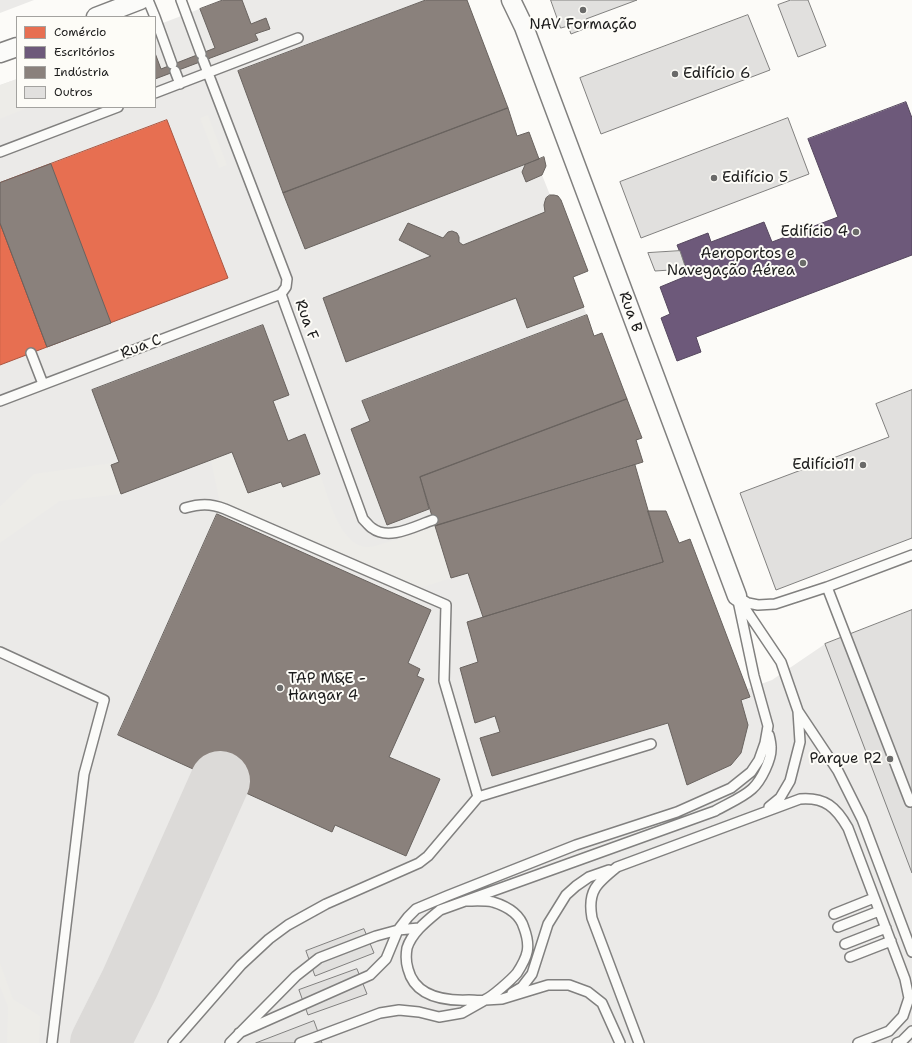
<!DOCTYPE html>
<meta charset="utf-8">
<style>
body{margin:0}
#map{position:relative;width:912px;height:1043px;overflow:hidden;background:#fcfbf8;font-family:"Shantell Sans",sans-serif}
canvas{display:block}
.legend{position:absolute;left:16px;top:16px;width:140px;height:92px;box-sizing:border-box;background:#fdfcf7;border:1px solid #a3a29f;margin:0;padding:5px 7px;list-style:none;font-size:12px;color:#1c1c1c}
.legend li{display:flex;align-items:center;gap:8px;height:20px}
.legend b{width:20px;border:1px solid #a3a29f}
</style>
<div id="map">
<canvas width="912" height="1043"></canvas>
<ul class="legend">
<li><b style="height:11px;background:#e76f51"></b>Comércio</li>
<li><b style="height:11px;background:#6d597a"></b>Escritórios</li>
<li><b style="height:11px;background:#8a817c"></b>Indústria</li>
<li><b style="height:11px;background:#e1e0de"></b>Outros</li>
</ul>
</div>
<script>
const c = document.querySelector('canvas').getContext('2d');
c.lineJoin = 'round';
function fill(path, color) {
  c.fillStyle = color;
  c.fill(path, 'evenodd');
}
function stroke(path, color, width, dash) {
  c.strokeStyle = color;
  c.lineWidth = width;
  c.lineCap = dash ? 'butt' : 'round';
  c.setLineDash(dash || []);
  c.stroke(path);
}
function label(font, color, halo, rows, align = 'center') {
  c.font = font + ' "Shantell Sans",sans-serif';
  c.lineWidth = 4;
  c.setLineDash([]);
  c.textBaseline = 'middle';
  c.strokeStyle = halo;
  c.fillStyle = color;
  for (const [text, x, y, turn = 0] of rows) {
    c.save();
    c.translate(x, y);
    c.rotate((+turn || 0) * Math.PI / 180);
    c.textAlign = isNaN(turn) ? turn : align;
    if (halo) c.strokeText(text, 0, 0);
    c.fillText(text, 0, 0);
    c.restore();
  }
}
fill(new Path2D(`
 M0 0H34L0 13Z
 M223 0H467L508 108 517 136 529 132 539 159 544 157 546 166 542 175 550 195 558 196 561 200 588 271 573 277 594 336 602 333 642 438 637 440 643 462 635 465 648 510 666 511 679 543 690 539 747 689 772 680 825 644 912 610V1043H0V85L17 79V107H155V26Z`), '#ebeae8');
fill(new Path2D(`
 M17 79V107H30L0 119V85Z
 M208 115 227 165 219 168 200 118Z
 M232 452 248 493 281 482 283 487 320 474C328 495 340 547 368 547 377 547 386 542 394 540 408 535 421 531 435 526L451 578 411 591 217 505 219 499 211 460Z
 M119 462 111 465 121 494 60 501 0 543V506L34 474Z
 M0 963 13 999 40 1016 39 1043H7L8 1007 0 987Z`), '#edece8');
const shops = new Path2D(`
 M167 120 228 278 47 347 0 223V183Z
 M0 223 47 347 0 365Z`);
fill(shops, '#e76f51');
stroke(shops, '#aa5641', 1);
const offices = new Path2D(`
 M906 102 912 118V255L696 337 701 352 677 361 661 318 670 314 660 287 689 275 677 245 708 233 711 242 764 222 772 242 838 217 808 139Z`);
fill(offices, '#6d597a');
stroke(offices, '#55475e', 1);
const industry = new Path2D(`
 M223 0H242L251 24 266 18 270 29 255 34 258 40 155 79V53L161 69 215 48 200 9Z
 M426 0H467L508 108 283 193 238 71Z
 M508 108 517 136 529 132 539 159 305 249 283 193Z
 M544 157 546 166 542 175 526 182 522 172 525 165Z
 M51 164 111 323 47 347 0 223V183Z
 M550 195H554L558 196 561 200 588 271 573 277 584 307 527 328 516 298 346 362 323 298 431 256 399 240 408 223 443 238 448 232 452 231 457 233 459 237V242L463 245 545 212 544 205 545 201 546 198Z
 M587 315 594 336 602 333 627 399 420 477 429 509 387 525 351 429 370 421 362 401Z
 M263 325 289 395 273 401 288 441 305 434 320 474 283 487 281 482 248 493 232 452 121 494 111 465 119 462 92 390Z
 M627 399 642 438 636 440 643 462 435 526 420 477Z
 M635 465 663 562 483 617 468 573 451 578 435 526Z
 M648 511H666L679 543 690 539 750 697 741 700 748 725 741 753 731 765 687 785 668 723 492 776 480 738 500 732 495 716 475 723 460 668 478 662 467 622 663 562Z
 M217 514 431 610 408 663 420 669 417 676 424 679 389 757 440 779 406 856 335 825 332 832 118 735Z`);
fill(industry, '#8a817c');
stroke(industry, '#69635f', 1);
stroke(new Path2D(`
 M100 1043 130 983 220 781`), '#dcdad8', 60);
const building = new Path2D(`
 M551 0H637L586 19 589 27 571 34 568 26 561 28Z
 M791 0H808L826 46 798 57 778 5Z
 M748 15 770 70 601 134 580 78Z
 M788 118 809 174 641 238 620 182Z
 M680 251 686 269 655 271 648 253Z
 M912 390V538L776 590 740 493 889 437 876 404Z
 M912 610V873L825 644Z
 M364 929 374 953 315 976 306 951Z
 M357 969 367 994 308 1015 299 990Z
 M314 1021 322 1043H256Z`);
fill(building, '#e1e0de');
stroke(building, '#81807f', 1);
const lane = new Path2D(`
 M148 0 155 17
 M181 0 201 54
 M155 17 172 64
 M203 60 287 279 286 287 281 294
 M175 71 180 84
 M155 93 298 38
 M0 152 118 107
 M281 294 363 519C366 522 369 526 372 528 389 541 415 526 433 520
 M31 353 43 384
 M0 401 281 294
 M185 508C199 504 210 503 225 509L446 605 444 681 478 797 651 744
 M827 587 910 802 912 801
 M740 598 748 603 758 605 775 604 827 587 912 555
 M740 601 781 662 798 711 800 742 790 781 780 798 769 807
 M0 652 104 700 84 774 52 1043
 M798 711 838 771 862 819 912 952
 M465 901C474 901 484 900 493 902 506 906 520 914 524 928 531 947 528 956 517 973 512 979 491 998 484 1000 480 1001 474 1000 469 1000 445 1001 415 997 408 969 406 963 406 954 407 948 412 932 428 920 440 910L715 811C727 804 742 798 752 789 761 781 772 759 771 747 771 743 770 739 769 735
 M834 914 874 898
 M838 927 879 911
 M845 944 886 928
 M850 957 891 941
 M512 993 522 987 532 974 548 924 566 895 576 886 589 877 609 870
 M239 1033 370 975 386 959 398 930 408 917 416 909 447 896 576 845 677 812 731 788 751 772 759 760 765 743 768 726 754 676 737 596
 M173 1043 241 965 269 939 288 925 326 904 419 863 428 856 478 797
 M230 1043 296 976 319 958 376 936 398 930 419 928
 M300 1043 380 1013 399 1010 419 1012 439 1017 462 1013 485 1000 502 999 548 985H569L588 992 602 1003 620 1043
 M639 1043 592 918C587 891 597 883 617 867L800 799C825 797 836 807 848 828L905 979 909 998 903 1016 889 1031 858 1043
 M897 1043 902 1041 912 1031`);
const street = new Path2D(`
 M511 0 524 27 737 596
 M96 17 140 0
 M0 53 17 47`);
stroke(lane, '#81807f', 12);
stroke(street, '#81807f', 21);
stroke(lane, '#fbfbf9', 9);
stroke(street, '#fbfbf9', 18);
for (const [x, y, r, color] of [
 [583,10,4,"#6a6a69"],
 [675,74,4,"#6a6a69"],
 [714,178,4,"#6a6a69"],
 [856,232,4,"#6a6a69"],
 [803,263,4,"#6a6a69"],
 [863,465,4,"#6a6a69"],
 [280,688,4,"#6a6a69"],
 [890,759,4,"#6a6a69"]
]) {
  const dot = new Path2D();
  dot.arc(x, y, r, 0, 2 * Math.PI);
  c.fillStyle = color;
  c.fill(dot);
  stroke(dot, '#fdfcf7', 1.5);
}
label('15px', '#1c1c1c', '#fdfcf7', [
 ["NAV Formação",583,25,"center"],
 ["Edifício 6",683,74,"left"],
 ["Edifício 5",722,178,"left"],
 ["Edifício 4",848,232],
 ["Aeroportos e",795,254],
 ["Navegação Aérea",795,271],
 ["Edifício11",855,465],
 ["TAP M&E -",288,679,"left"],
 ["Hangar 4",288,696,"left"],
 ["Parque P2",882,759]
], 'right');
label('15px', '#1c1c1c', '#fdfcf7', [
 ["Rua B",630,312,70],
 ["Rua F",306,320,70],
 ["Rua C",141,347,-21]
]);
</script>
